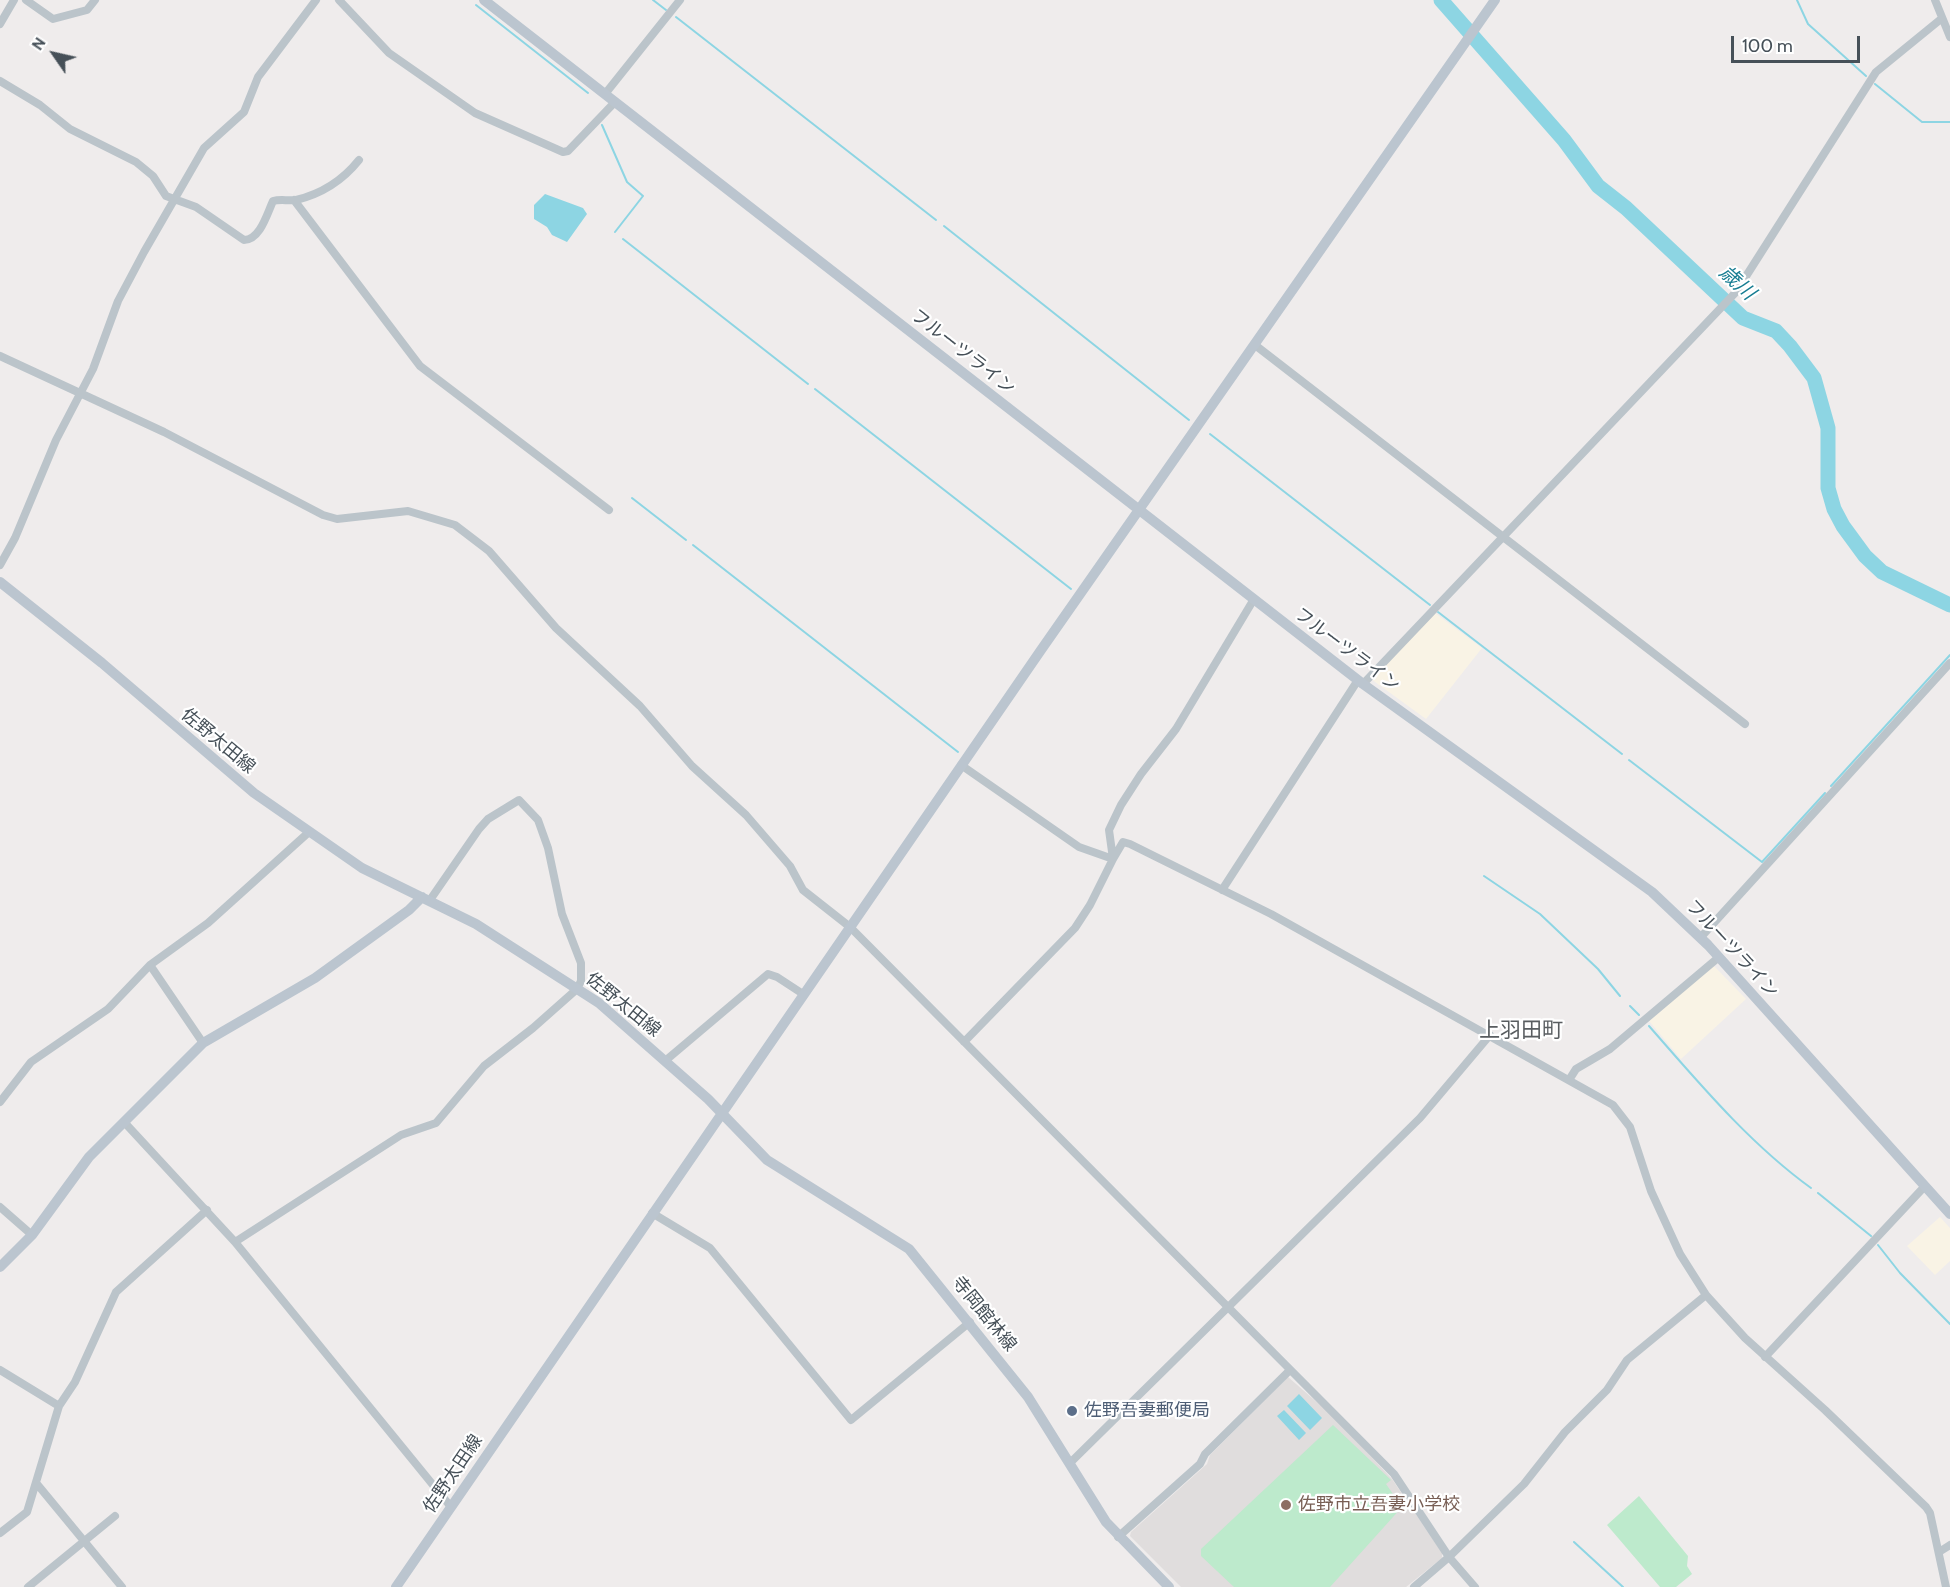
<!DOCTYPE html>
<meta charset="utf-8">
<style>
body{margin:0}
#map{position:relative;width:1950px;height:1587px;overflow:hidden;background:#efecec;font-family:Cabin,sans-serif}
canvas{display:block}
.north{position:absolute;left:24px;top:24px;width:60px;height:60px;-webkit-text-stroke:4px #fff;paint-order:stroke;rotate:304deg;font-size:16px;font-weight:700;line-height:24px;text-align:center;color:#465058}
.north::after{content:'';display:block;margin:auto;width:21px;height:27px;background:#465058;clip-path:polygon(50% 0,100% 100%,50% 72%,0 100%)}
.scale{position:absolute;left:1731px;top:36px;width:129px;height:27px;box-sizing:border-box;border:3px solid #465058;border-top:0;padding-left:8px;font-size:18px;line-height:21px;white-space:nowrap;color:#465058;-webkit-text-stroke:4px #fff;paint-order:stroke}
</style>
<div id="map">
<canvas width="1950" height="1587"></canvas>
<div class="north">N</div>
<div class="scale">100 m</div>
</div>
<script>
const c = document.querySelector('canvas').getContext('2d');
c.lineJoin = 'round';
function fill(path, color) {
  c.fillStyle = color;
  c.fill(path, 'evenodd');
}
function stroke(path, color, width, dash) {
  c.strokeStyle = color;
  c.lineWidth = width;
  c.lineCap = dash ? 'butt' : 'round';
  c.setLineDash(dash || []);
  c.stroke(path);
}
function label(font, color, halo, rows, align = 'center') {
  c.font = font + ' Cabin,"Noto Sans JP",sans-serif';
  c.lineWidth = 4.5;
  c.setLineDash([]);
  c.textBaseline = 'middle';
  c.strokeStyle = halo;
  c.fillStyle = color;
  for (const [text, x, y, turn = 0] of rows) {
    c.save();
    c.translate(x, y);
    c.rotate((+turn || 0) * Math.PI / 180);
    c.textAlign = isNaN(turn) ? turn : align;
    if (halo) c.strokeText(text, 0, 0);
    c.fillText(text, 0, 0);
    c.restore();
  }
}
fill(new Path2D(`
 M1435 613 1482 648 1426 719 1371 679Z
 M1713 965 1746 999 1681 1059 1649 1021Z
 M1940 1217 1950 1228V1261L1935 1275 1907 1246Z`), '#f9f3e5');
fill(new Path2D(`
 M1288 1377 1334 1417 1392 1479 1442 1553V1558L1406 1587H1181L1130 1536 1131 1532 1207 1464 1210 1455Z`), '#e0dddd');
fill(new Path2D(`
 M1333 1425 1391 1480 1386 1484 1402 1507 1330 1587H1234L1201 1556V1549Z
 M1639 1496 1688 1556 1687 1566 1692 1574 1676 1587H1660L1607 1525Z`), '#bdeacc');
fill(new Path2D(`
 M545 194 583 208 587 214 567 242 552 235 547 227 534 219V205Z
 M1299 1394 1322 1418 1310 1430 1287 1406Z
 M1284 1410 1306 1433 1299 1440 1277 1416Z`), '#8dd5e3');
stroke(new Path2D(`
 M653 0 666 10
 M1797 0 1808 24 1866 76
 M476 5 588 93
 M676 17 936 220
 M1875 84 1922 122H1950
 M602 125 627 182 643 196 615 232
 M944 226 1189 420
 M623 239 808 384
 M815 389 1071 589
 M1210 434 1430 605
 M632 498 686 540
 M693 545 958 752
 M1438 612 1622 754
 M1629 760 1762 862 1825 793
 M1831 786 1950 655
 M1484 876 1540 914 1598 969 1620 996
 M1630 1006 1639 1015
 M1649 1026C1699 1083 1749 1143 1811 1188
 M1818 1193 1871 1236
 M1878 1245 1900 1273 1950 1324
 M1574 1542 1623 1587`), '#8dd5e3', 2);
stroke(new Path2D(`
 M1441 0 1564 140 1598 186 1626 208 1743 318 1776 331 1790 346 1814 378 1828 428V488L1834 509 1843 526 1865 556 1882 572 1950 605`), '#8dd5e3', 15);
stroke(new Path2D(`
 M26 0 53 19 87 10 95 0
 M339 0 389 53 475 113 563 152 568 151 615 102
 M1935 0 1950 37
 M0 24 14 0
 M0 81 40 105 70 129 136 162 153 176 166 196 196 207 244 240C260 240 267 214 273 201 280 199 288 201 296 200 321 194 343 180 359 160
 M605 94 680 0
 M294 200 420 366 609 510
 M1255 345 1745 724
 M0 356 164 432 323 515 337 519 408 511 455 525 489 551 556 628 640 706 692 766 746 815 790 866 803 890 850 927 1394 1474 1449 1557 1475 1587
 M0 565 15 538 56 440 93 369 118 301 144 252 204 148 244 112 258 77 316 0
 M1363 684 1736 292 1876 72 1941 19
 M961 765 1079 847 1113 859 1123 842 1130 844 1271 914 1613 1105 1630 1127 1651 1191 1680 1254 1706 1295 1745 1338 1825 1410 1926 1507 1930 1513 1946 1587
 M1222 890 1358 680
 M1701 937 1950 663
 M150 965 203 1043
 M964 1042 1075 928 1090 905 1113 859 1109 830 1121 805 1141 774 1176 729 1254 599
 M665 1061 768 974 777 977 803 994
 M1569 1080 1576 1069 1610 1049 1719 957
 M0 1102 31 1062 108 1009 150 965 208 923 309 832
 M125 1123 235 1242 451 1507
 M0 1207 32 1235
 M652 1213 710 1248 851 1420 970 1322
 M235 1242 401 1135 436 1123 484 1066 533 1028 577 989 581 981V963L562 914 548 848 538 820 519 800 488 819 479 829 430 900
 M1765 1357 1925 1186
 M0 1370 59 1406
 M1071 1462 1420 1118 1490 1035
 M37 1484 122 1587
 M0 1533 27 1512 59 1406 75 1382 116 1292 207 1210
 M1118 1537 1200 1464 1205 1454 1290 1370
 M1939 1552 1950 1545
 M28 1587 115 1516
 M1414 1587 1449 1557 1524 1484 1565 1432 1607 1390 1627 1360 1706 1295`), '#bbc4ca', 8);
stroke(new Path2D(`
 M484 0 1363 684 1652 892 1708 945 1950 1214
 M0 582 102 663 254 793 362 868 476 924 599 1003 708 1099 767 1160 909 1249 1028 1397 1106 1522 1169 1587
 M0 1267 32 1235 89 1157 203 1043 315 978 409 910 422 897
 M396 1587 1041 650 1495 0`), '#bbc5cf', 10);
for (const [x, y, r, color] of [
 [1072,1411,6,"#5c6f8a"],
 [1286,1505,6,"#8d6e63"]
]) {
  const dot = new Path2D();
  dot.arc(x, y, r, 0, 2 * Math.PI);
  c.fillStyle = color;
  c.fill(dot);
  stroke(dot, '#fff', 2);
}
label('18px', '#465058', '#fff', [
 ["フルーツライン",963,352,38],
 ["フルーツライン",1347,650,37],
 ["佐野太田線",218,741,40],
 ["フルーツライン",1732,949,47],
 ["佐野太田線",623,1005,39],
 ["寺岡館林線",984,1314,51],
 ["佐野太田線",453,1474,-56]
]);
label('18px', '#4e5e75', '#fff', [
 ["佐野吾妻郵便局",1084,1411]
], 'left');
label('18px', '#785e54', '#fff', [
 ["佐野市立吾妻小学校",1298,1505]
], 'left');
label('italic 20px', '#177d92', '#fff', [
 ["歳川",1737,283,42]
]);
label('21px', '#595d60', '#fff', [
 ["上羽田町",1521,1031]
]);
</script>
